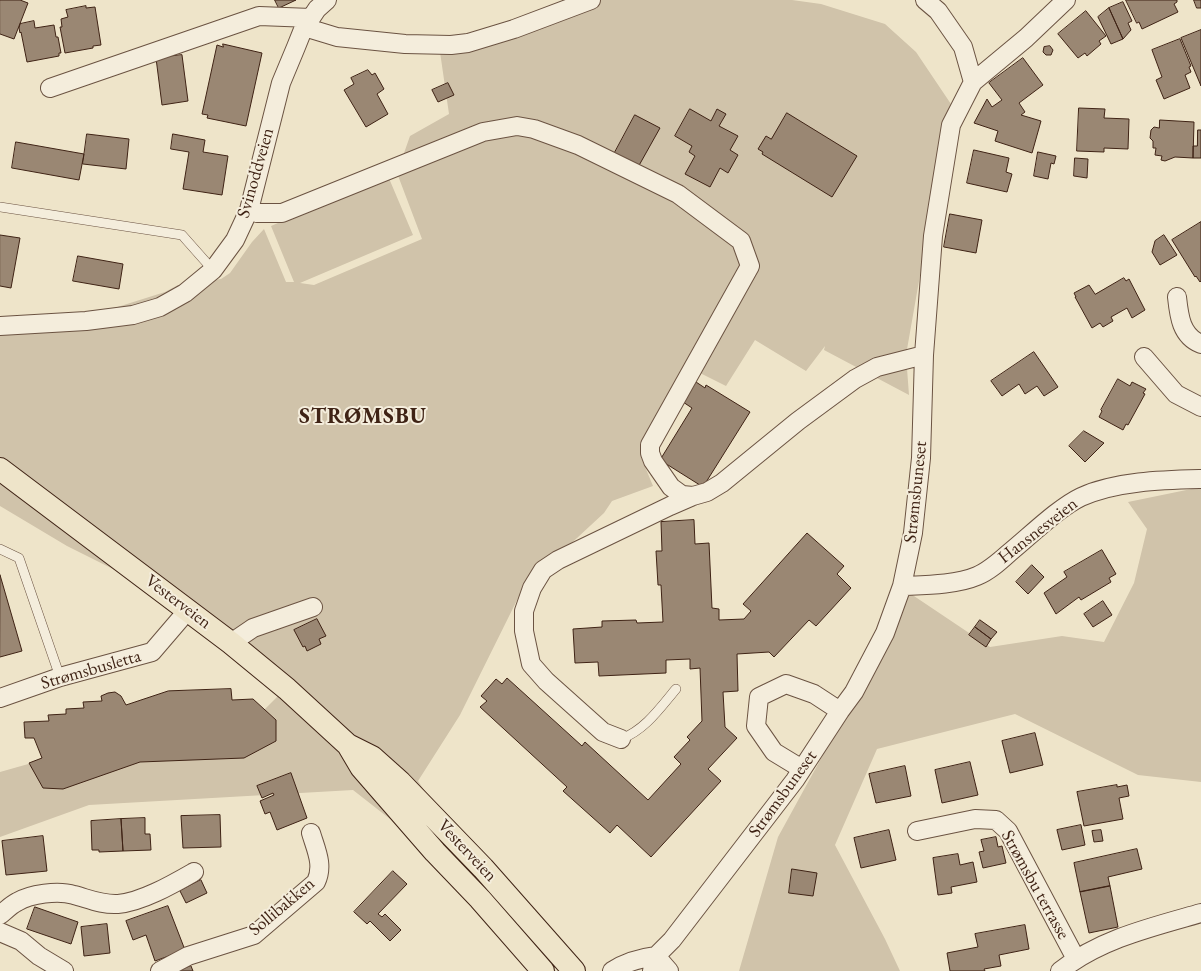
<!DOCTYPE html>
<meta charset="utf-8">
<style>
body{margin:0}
canvas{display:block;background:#eee4c9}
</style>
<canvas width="1201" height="971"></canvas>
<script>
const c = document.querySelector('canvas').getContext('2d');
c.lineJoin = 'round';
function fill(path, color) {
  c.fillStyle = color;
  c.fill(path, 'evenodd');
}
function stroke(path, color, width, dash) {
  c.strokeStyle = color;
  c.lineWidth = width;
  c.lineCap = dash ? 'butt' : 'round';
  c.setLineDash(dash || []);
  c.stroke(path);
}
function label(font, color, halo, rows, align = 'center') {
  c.font = font + ' "EB Garamond",serif';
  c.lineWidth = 4;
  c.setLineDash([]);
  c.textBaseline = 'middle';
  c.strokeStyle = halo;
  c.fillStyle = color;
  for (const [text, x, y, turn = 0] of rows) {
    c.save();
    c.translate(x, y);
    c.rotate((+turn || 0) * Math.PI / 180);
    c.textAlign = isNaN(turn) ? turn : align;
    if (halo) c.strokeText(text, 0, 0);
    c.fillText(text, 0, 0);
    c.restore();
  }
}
fill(new Path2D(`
 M593 0H792L821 4 885 24 916 52 955 110 929 224 906 355 909 395 824 350 825 346 806 371 755 340 726 386 688 367 679 402 641 457 653 486 612 501 604 513 523 588 460 715 418 781 494 894 556 971H537L427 848 353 790 89 805 0 837V772L113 740 260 714 284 690 193 609 67 546 0 506V333L32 334 165 292 178 285 221 279 230 273 252 242 264 229 286 282H294L271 226 388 176 413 235 300 283 314 285 422 239 397 173 410 136 449 114 440 52Z
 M1201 487V782L1138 775 1015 714 877 749 835 845 885 939 900 971H739L778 837 846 713 908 592 990 647 1062 636 1104 642 1134 583 1147 529 1128 502Z`), '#d0c3aa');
const building = new Path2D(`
 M0 0H20L28 3 14 39 0 34Z
 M275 0H296L279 8Z
 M1126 0H1177V2L1174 4 1178 12 1142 29 1139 22 1137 23Z
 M1194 0H1201V8H1197Z
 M1123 2 1132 21 1128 23 1131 30 1123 39 1109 8Z
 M86 6V8L95 7 101 45 93 46V48L65 53 60 27H62L61 19 68 17 66 10Z
 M1109 8 1123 39 1111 44 1098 17Z
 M1086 11 1106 36 1099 41 1101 44 1087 56 1085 53 1078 58 1058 34Z
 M34 21 35 28 54 25 56 37H58L61 53H59V56L27 62 21 32 20 33 19 28 20 24Z
 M1201 30V86L1181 38Z
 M1180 39 1191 66 1189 67 1191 72 1185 75 1190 88 1164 99 1156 80 1162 77 1152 50Z
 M223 44 262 53 246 126 207 118 208 115 202 114 217 45 223 47Z
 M1050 46 1053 50 1051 55H1046L1043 52 1044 47Z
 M182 55 188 101 162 105 156 58Z
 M1023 58 1043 85 1019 103 1025 112 1021 115 1041 121 1032 153 995 141 998 131 974 123 987 99 992 107 1002 100 989 83Z
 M368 70 372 75 375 73 384 89 377 94 388 114 366 127 344 90 354 84 351 78Z
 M448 83 454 95 438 102 432 90Z
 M1079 108 1105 109 1104 118 1129 119 1128 149 1104 148V152L1077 151Z
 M690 109 711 121 717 109 726 114 719 126 738 136 730 150 738 155 728 173 720 168 710 187 685 174 695 156 689 152 692 146 675 136Z
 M787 113 857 156 832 197 762 154 763 152 758 149 766 136 771 139Z
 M635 115 660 128 637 169 613 156Z
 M1160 120 1194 122 1193 158 1175 157 1165 161 1161 160 1162 156 1155 155 1156 148H1153V141L1150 138 1151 130 1154 127 1159 128Z
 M1198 130H1201V158H1193V146H1197Z
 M87 134 129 139 126 169 83 164Z
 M173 134 205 140 203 152 228 156 222 195 183 189 189 152 171 149Z
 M16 142 84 154 79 180 12 168Z
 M974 150 1009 158 1006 172 1012 174 1007 192 967 183Z
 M1038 152 1056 156 1054 164 1051 163 1048 179 1034 176Z
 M1075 158 1088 159 1087 178 1074 176Z
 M950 214 982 220 976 253 944 247Z
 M1201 222V281L1200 282 1196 276 1195 277 1172 240Z
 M0 235 20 238 11 288 0 286Z
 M1164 235 1177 255 1160 265 1152 252 1155 241Z
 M78 256 123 264 119 289 73 281Z
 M1124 278 1126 281 1129 279 1145 310 1132 318 1127 308 1111 317 1113 321 1103 327 1100 323 1092 328 1075 297H1076L1074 293 1089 285 1095 294Z
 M1034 352 1058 387 1044 396 1037 386 1025 394 1019 384 1002 396 991 381Z
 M1118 379 1130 386 1132 382 1146 389 1143 393 1145 394 1128 425 1126 424 1123 430 1099 417 1102 411 1101 410Z
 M696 382 705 388 706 385 750 412 703 487 660 460 692 408 683 402Z
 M1084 431 1104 443 1085 462 1069 446Z
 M694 520 695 544 709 543 712 608 719 609V620L744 619 751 611 743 604 807 533 844 566 837 574 851 588 816 626 809 620 774 657 769 652 737 654 738 691 723 692 725 727 737 738 708 769 721 781 651 857 617 825 610 833 563 791 567 787 480 707 487 701 481 696 496 679 502 684 507 678 582 746 585 742 648 800 681 764 674 757 690 740 687 737 702 721 700 668 690 669V659L666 660V673L599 676 598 662 575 663 573 629 602 627V621L636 620 637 623 663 622 661 585H658L656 551H662L661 522Z
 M1102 550 1116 574 1109 578 1111 582 1081 600 1079 597 1056 614 1044 593 1067 577 1064 572Z
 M1032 565 1044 577 1028 594 1016 582Z
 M0 575 22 651 0 657Z
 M1103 601 1112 615 1093 627 1084 614Z
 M317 619 326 636 319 639 321 644 307 651 305 646 303 647 294 630Z
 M980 620 997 632 991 639 975 627Z
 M975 627 991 639 986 647 969 635Z
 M231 689 232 700 253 699 276 720V741L244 758 140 762 63 789 43 788 29 763 42 758 34 738H25L24 722 49 721 48 715 66 714V709L84 708 83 702 102 701 101 696 108 693 115 692 121 696 126 705 168 691Z
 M1035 733 1043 765 1010 773 1002 741Z
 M970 762 978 795 942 803 935 770Z
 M905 766 911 796 876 803 869 774Z
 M291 773 307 818 277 830 270 812 265 814 260 801 274 795 273 793 262 798 257 786Z
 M1117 785V787L1127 785 1129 796 1119 798 1123 819 1084 826 1077 792Z
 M220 815 221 847 183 848 181 816Z
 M145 818V834H150L151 850 123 851 121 819Z
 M121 819 123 851 99 852V850H92L91 821Z
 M1081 825 1085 845 1062 850 1057 830Z
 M889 830 896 860 861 868 854 838Z
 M1101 830 1103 841 1094 842 1092 831Z
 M43 836 47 871 6 875 2 841Z
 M996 837 998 847 1002 846 1006 863 983 868 979 852 984 851 981 840Z
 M1137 849 1142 869 1108 877 1110 886 1080 892 1074 863Z
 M958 854 960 865 973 862 977 882 951 887 952 893 938 895 933 858Z
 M792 869 817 873 813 896 789 893Z
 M393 871 407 884 378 914 382 917 385 914 401 930 390 941 370 921 367 924 354 912Z
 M201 880 207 893 186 903 180 891Z
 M1110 886 1118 927 1089 933 1080 892Z
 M168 906 185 950 155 961 146 935 133 940 126 921Z
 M35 907 78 922 71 944 27 929Z
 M107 924 110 953 84 956 81 927Z
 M1025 925 1029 949 999 955 1001 966 984 969 985 971H950L947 953 978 947 975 934Z
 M191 966 193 971H177Z`);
fill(building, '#9a8773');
stroke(building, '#3f2315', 1);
const service = new Path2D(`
 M0 207 182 235 213 270
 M0 549 19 558 60 677
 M621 739C645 730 660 708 676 689`);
const minor = new Path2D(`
 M925 0 938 11 963 47 973 82
 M304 27 337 37 405 44 451 45 468 43 514 29 591 0
 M50 88 259 16 311 18
 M249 210 257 213H282L483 132 517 126 534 129 578 145 678 194 741 241 750 266 650 445V453L653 461 671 487 682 495 693 496
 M1177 297C1179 316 1181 336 1201 344
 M0 326 86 321 133 315 160 307 185 293 213 270 235 240 249 210 281 83 296 47 304 27 311 18 317 9 327 0
 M1144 357 1176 394 1201 407
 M902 586C925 585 956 585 977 576 989 571 999 562 1009 553 1030 536 1058 508 1081 497 1116 481 1163 480 1201 479
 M231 643 253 628 313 607
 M0 698 60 677 152 652 188 610
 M621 739 603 732 546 681 531 664 524 631V611L532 588 543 570 558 560 670 506 693 496 707 492 722 483 798 421 855 379 877 367 924 355
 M802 769 774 752 756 726 759 697 786 684 814 694 840 711
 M917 831 975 819 996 820 1008 831 1076 959
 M0 915C5 911 11 905 17 902 30 894 58 890 74 895 89 899 102 905 118 904 142 902 173 884 194 872
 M0 932 21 941 39 956 64 971
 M656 956 669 971
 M160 971 188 956 254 935 316 882C324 865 316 850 311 833
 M612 971C626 962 640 958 656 956
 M652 971 656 956 672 940 795 780 840 711 854 692 885 633 902 586 913 533 921 458 924 355 933 236 951 125 973 82 1026 38 1066 0
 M1060 971C1100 939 1152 927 1201 913`);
const primary = new Path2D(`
 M0 469 231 643 287 689 348 745 372 757 400 782 483 868 574 971
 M348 745 361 767 435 852 480 899 543 971`);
stroke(service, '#6b5342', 10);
stroke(minor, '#6b5342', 20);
stroke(primary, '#3f2315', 24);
stroke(service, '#f4eddc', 9);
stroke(minor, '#f4eddc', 18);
stroke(primary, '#eee4c9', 22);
label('18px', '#3f2315', '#f4eddc', [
 ["Svinoddveien",256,173,-74],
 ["Strømsbuneset",916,492,-84],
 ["Hansnesveien",1038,531,-38],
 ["Vesterveien",178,602,37],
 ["Strømsbusletta",91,670,-16],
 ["Strømsbuneset",783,794,-54],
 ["Vesterveien",467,851,47],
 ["Strømsbu terrasse",1035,885,61],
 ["Sollibakken",282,907,-40]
]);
c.letterSpacing = '1px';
label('bold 22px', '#3f2315', '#f4eddc', [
 ["STRØMSBU",363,417]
]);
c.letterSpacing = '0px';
</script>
